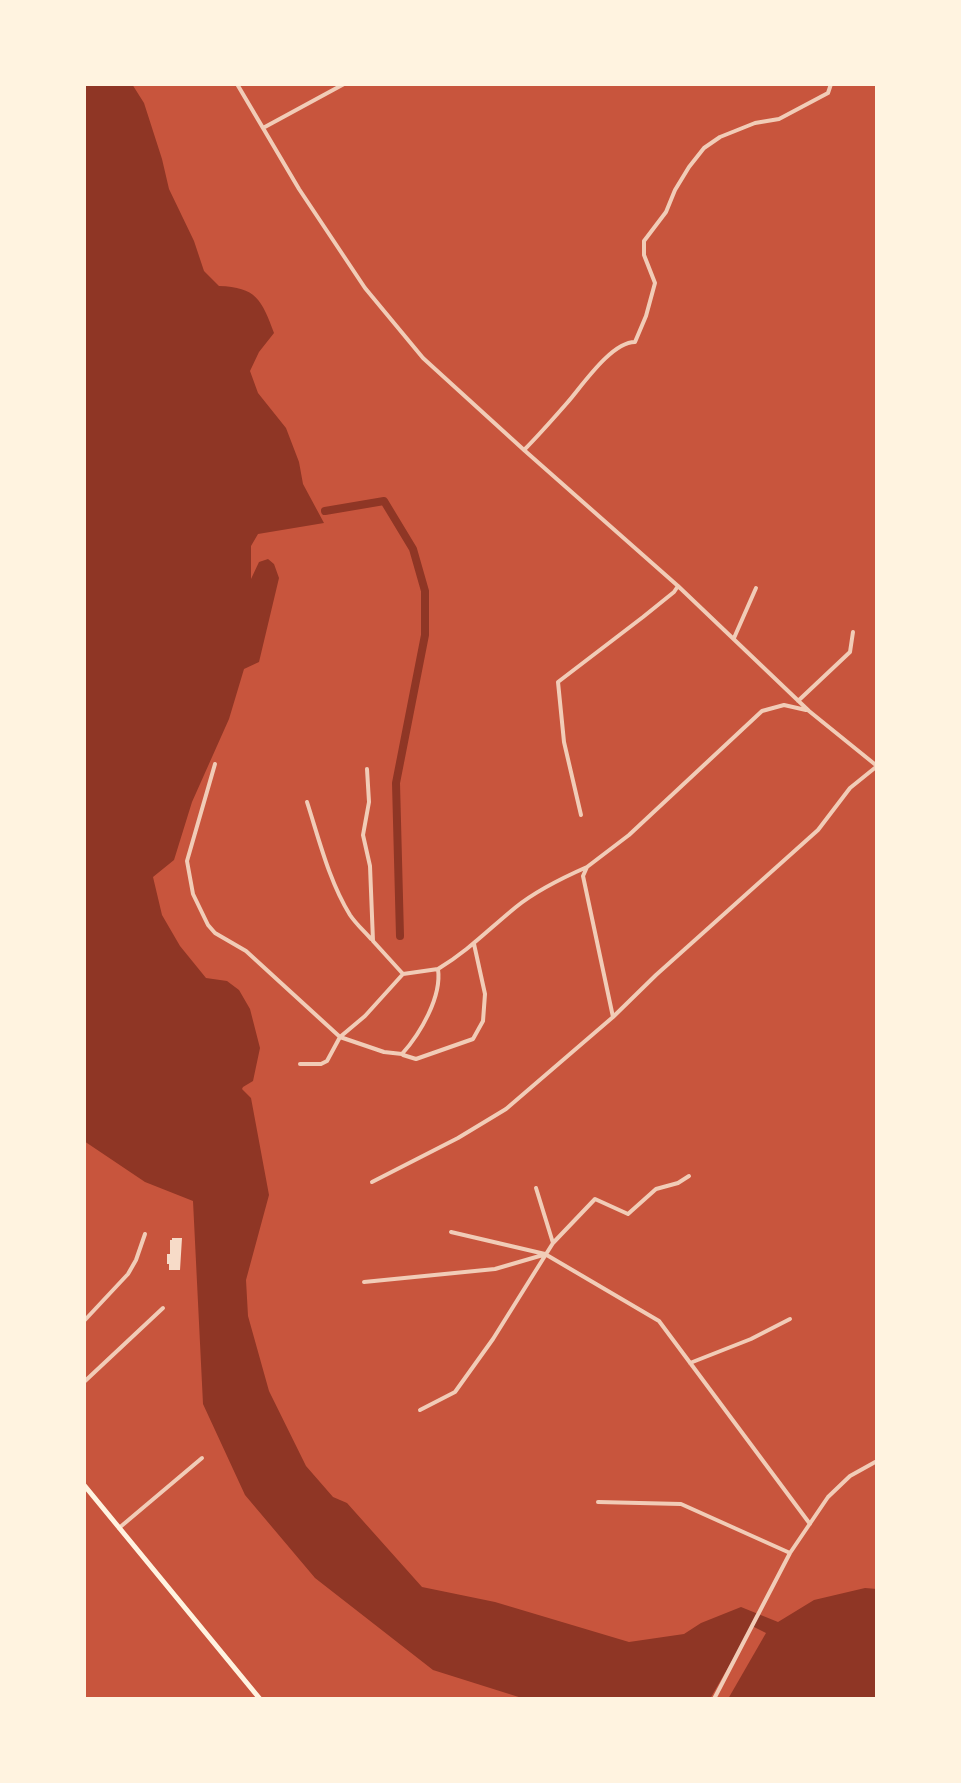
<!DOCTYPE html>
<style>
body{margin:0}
#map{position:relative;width:961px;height:1783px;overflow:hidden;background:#c8553d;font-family:Helvetica,sans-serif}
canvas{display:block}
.frame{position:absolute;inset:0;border:86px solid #fff3e0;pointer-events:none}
</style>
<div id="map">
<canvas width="961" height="1783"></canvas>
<div class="frame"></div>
</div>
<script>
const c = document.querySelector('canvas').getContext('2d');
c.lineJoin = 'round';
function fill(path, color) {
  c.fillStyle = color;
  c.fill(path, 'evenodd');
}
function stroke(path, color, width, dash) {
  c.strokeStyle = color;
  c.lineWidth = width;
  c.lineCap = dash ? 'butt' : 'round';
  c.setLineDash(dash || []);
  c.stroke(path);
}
fill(new Path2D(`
 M84 84H132L144 103 162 159 169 189 194 241 204 271 219 286C256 287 262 300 274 333L259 352 250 371 258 393 286 428 299 462 303 484 324 523 258 534 251 546V579L259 562 268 559 274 564 279 578 259 662 244 669 229 719 192 802 174 860 153 877 162 915 180 946 206 978 227 981 239 990 250 1009 260 1048 253 1081 243 1087 242 1089 251 1098 269 1195 246 1280 248 1316 269 1391 306 1466 333 1497 347 1503 422 1587 495 1602 629 1642 684 1634 701 1623 741 1607 778 1622 814 1600 865 1588 877 1589V1699H525L433 1670 315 1578 245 1495 203 1404 193 1201 145 1182 84 1141Z`), '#8f3625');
fill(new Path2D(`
 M752 1626 766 1633 728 1699H710Z`), '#c8553d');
stroke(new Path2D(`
 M325 511 384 501 413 549 425 591V635L396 783 400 936`), '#8f3625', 8);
fill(new Path2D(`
 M172 1238H182L180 1270H169V1264H167V1254H170V1240H172Z`), '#f7dbc8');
stroke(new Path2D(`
 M237 84 299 189 365 288 423 358 524 450 678 586 809 711 877 766
 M263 128 344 84
 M524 450C539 435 553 419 567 403 582 386 611 342 635 342L646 316 655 283 644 255V241L666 212 675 190 689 167 704 148 720 137 755 123 779 119 828 93 831 84
 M734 638 756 588
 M798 701 850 652 853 632
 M215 764 187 861 193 894 208 925 215 933 246 951 340 1037 384 1052 402 1054C420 1034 442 997 438 969 468 951 489 929 516 907 537 890 562 878 587 867
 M367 769 369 802 363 835 370 866 373 941 403 974
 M307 802C319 839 329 881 350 915 356 924 364 931 371 939
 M581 815 564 742 558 682 643 617 674 592 678 586
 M613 1017 583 876 587 867 629 835 762 711 784 705 806 710
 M403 1055 416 1059 473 1039 483 1021 485 994 474 944
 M300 1064H321L327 1061 340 1037 365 1016 403 974 438 969
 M372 1182 458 1138 506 1109 613 1017 656 975 818 830 850 788 876 767
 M536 1188 553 1243
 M451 1232 545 1254 659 1321 810 1524
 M364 1282 495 1269 543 1255
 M84 1321 128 1274 136 1260 145 1234
 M690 1363 751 1339 790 1319
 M84 1382 163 1308
 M420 1410 455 1392 493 1339 553 1243 595 1199 628 1214 656 1189 678 1183 689 1176
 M598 1502 681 1504 790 1553
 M119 1528 202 1458
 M714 1699 790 1553 828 1497 850 1476 877 1461`), '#f1ccb7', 4);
stroke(new Path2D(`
 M84 1485 260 1699`), '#fff3e0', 5);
</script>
